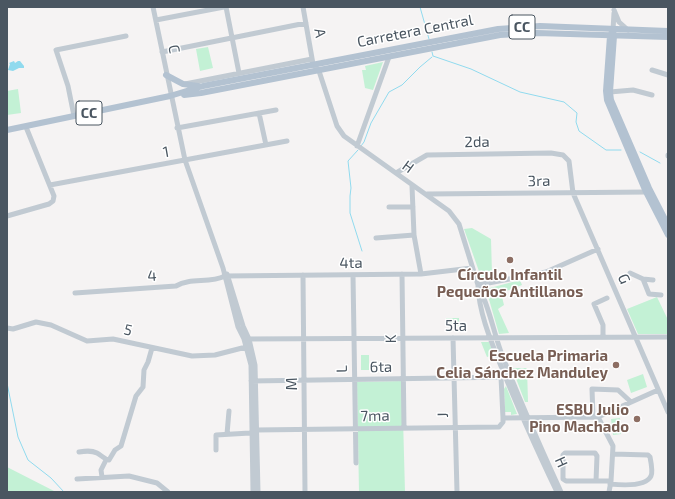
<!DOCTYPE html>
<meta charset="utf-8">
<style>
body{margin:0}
#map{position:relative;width:675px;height:499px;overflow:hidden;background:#f5f3f3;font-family:"Exo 2",sans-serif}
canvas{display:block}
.frame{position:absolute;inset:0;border:8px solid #4a5661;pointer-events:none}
</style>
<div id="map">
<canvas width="675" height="499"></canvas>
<div class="frame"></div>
</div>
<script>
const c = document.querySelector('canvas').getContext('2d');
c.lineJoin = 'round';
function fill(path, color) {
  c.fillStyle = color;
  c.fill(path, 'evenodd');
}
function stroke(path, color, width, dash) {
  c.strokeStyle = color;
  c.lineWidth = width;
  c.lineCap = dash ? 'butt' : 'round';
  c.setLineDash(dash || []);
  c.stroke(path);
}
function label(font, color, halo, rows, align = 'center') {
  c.font = font + ' "Exo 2",sans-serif';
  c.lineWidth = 3;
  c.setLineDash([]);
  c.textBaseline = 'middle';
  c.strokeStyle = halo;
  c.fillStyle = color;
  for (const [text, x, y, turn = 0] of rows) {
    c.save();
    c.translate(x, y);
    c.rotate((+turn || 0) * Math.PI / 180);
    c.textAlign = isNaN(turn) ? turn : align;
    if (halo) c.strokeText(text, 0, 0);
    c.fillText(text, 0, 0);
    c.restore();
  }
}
fill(new Path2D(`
 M208 47 213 68 200 71 196 49Z
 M383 62 373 90 365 88 362 70H366L365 66Z
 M18 89 21 113 7 115V91Z
 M472 228 491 239 492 274H499L500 278 484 280 481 277 464 229Z
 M520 280 522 285 501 293 504 305 498 309 509 333 499 334 486 289Z
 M657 297 668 320V334H638L627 309Z
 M446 318H459V326H446Z
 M481 342H489L494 355 487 357Z
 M361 355H369V370H361Z
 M512 368H527L528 402H525Z
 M643 374 647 387 631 393 627 380Z
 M402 381 405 492H359L357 382Z
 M506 386 517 414 511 415V412H505L504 389Z
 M620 418 621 434 613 435 611 419Z
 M7 467 56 492H7Z`), '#c3f1d5');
fill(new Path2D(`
 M14 61 15 63 18 61H20L24 66V68H19L13 71 8 70 10 64 9 63Z`), '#90daee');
stroke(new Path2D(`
 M420 7 429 39
 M432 52 433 56 471 69 520 92 564 102 577 113 576 122 579 131 606 150H621
 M361 146 364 142 371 123 389 92 402 85 420 67 432 57
 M358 150 348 161 351 188 350 196V213L362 251
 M640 152 660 163
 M7 383 18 437 28 460 51 478 64 492`), '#90daee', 1);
stroke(new Path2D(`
 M153 7 185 160 223 268 238 327 244 339 251 365 253 492
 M226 7 239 73
 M303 7 313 64 319 71 337 126 344 136 449 211 459 224 478 285C489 306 493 330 501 352 519 399 540 446 561 492
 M614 10 619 22 628 30
 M156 20 224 7
 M613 30 614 13
 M162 52 306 23
 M652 70 668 75
 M185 84 312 59
 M610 92 633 90 652 95
 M259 113 266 145
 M74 116 68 86 56 50 126 36
 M177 128 276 110
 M357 146 389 57
 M668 156V155
 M396 173 427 155 551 153 563 155 569 161 573 193 668 412
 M50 185 287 141
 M412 186 414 235 421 274
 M427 194 648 192
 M389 207H413
 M7 216 49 204 53 201 54 196 26 127
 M376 238 414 235
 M630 273 643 279
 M227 274 243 326 249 339 255 365 258 492
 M402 274 404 428
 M303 275 305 492
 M353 275 356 463
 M653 280 643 279 649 294 661 295
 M478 285 546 272 598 249
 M478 286C479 313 491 341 501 366 518 408 537 450 557 492
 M75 293 176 286C191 277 209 284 225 276L421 274 472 268
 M7 328 13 329 36 322 51 325 87 341 113 339 192 356 215 355 246 347
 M603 337V325L594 304 607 298
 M453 338 457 492
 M244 339 668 337
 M251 381 511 377
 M593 417 592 389 618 390 631 402
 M598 417 613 446 611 481 609 492
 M503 418 598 417 658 390
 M227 434 229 411
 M216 450V435L250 433 256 430 499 427 503 422V418L501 377
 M79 452C85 451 91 450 97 453 101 455 104 459 109 460L115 450 121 446 136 396 143 387 144 370 148 362 152 348
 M102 477 101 470 106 460
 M77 479 129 476 157 483 168 492
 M596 481 597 456 595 453H565L563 455V479L566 481H611
 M610 484C620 485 646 487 651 476 653 472 651 462 650 457L648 455 613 454`), '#c1cad2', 5);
stroke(new Path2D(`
 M166 75 183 84 198 86
 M184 95 201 93 500 35 537 33 668 37
 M7 130 170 96 203 86 498 29 540 26 668 31
 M668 225 649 188 611 100 610 92 614 36 613 30 610 36 606 91 607 100 646 192 668 235`), '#b3c2d1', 6);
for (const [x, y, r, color] of [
 [510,260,4,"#8d6e63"],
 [616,365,4,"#8d6e63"],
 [637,419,4,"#8d6e63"]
]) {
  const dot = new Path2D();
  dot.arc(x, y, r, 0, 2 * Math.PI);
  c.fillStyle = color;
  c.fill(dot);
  stroke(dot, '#fff', 1.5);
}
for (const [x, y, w] of [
 [522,27,26],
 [89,113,26]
]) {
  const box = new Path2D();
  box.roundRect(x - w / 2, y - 12, w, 24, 3);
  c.fillStyle = '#fff';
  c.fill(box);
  stroke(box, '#4a5661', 1);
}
label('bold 14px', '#4a5661', null, [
 ["CC",522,27],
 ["CC",89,113]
]);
label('15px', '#4a5661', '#fff', [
 ["Carretera Central",415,31,-11],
 ["A",320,33,80],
 ["C",174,49,79],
 ["2da",477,142,-1],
 ["1",166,152,-10],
 ["H",408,167,36],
 ["3ra",539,181,-1],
 ["4ta",351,263,-1],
 ["4",152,276,-4],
 ["G",624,279,67],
 ["5ta",456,326],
 ["5",128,330,13],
 ["K",391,339,-91],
 ["6ta",381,367,-1],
 ["L",342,369,-91],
 ["M",292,384,-90],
 ["J",443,415,-91],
 ["7ma",375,416,-1],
 ["H",561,462,66]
]);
label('bold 15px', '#785e54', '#fff', [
 ["Círculo Infantil",510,275,"center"],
 ["Pequeños Antillanos",510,292,"center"],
 ["Escuela Primaria",608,356],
 ["Celia Sánchez Manduley",608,373],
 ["ESBU Julio",629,410],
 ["Pino Machado",629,427]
], 'right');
</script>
